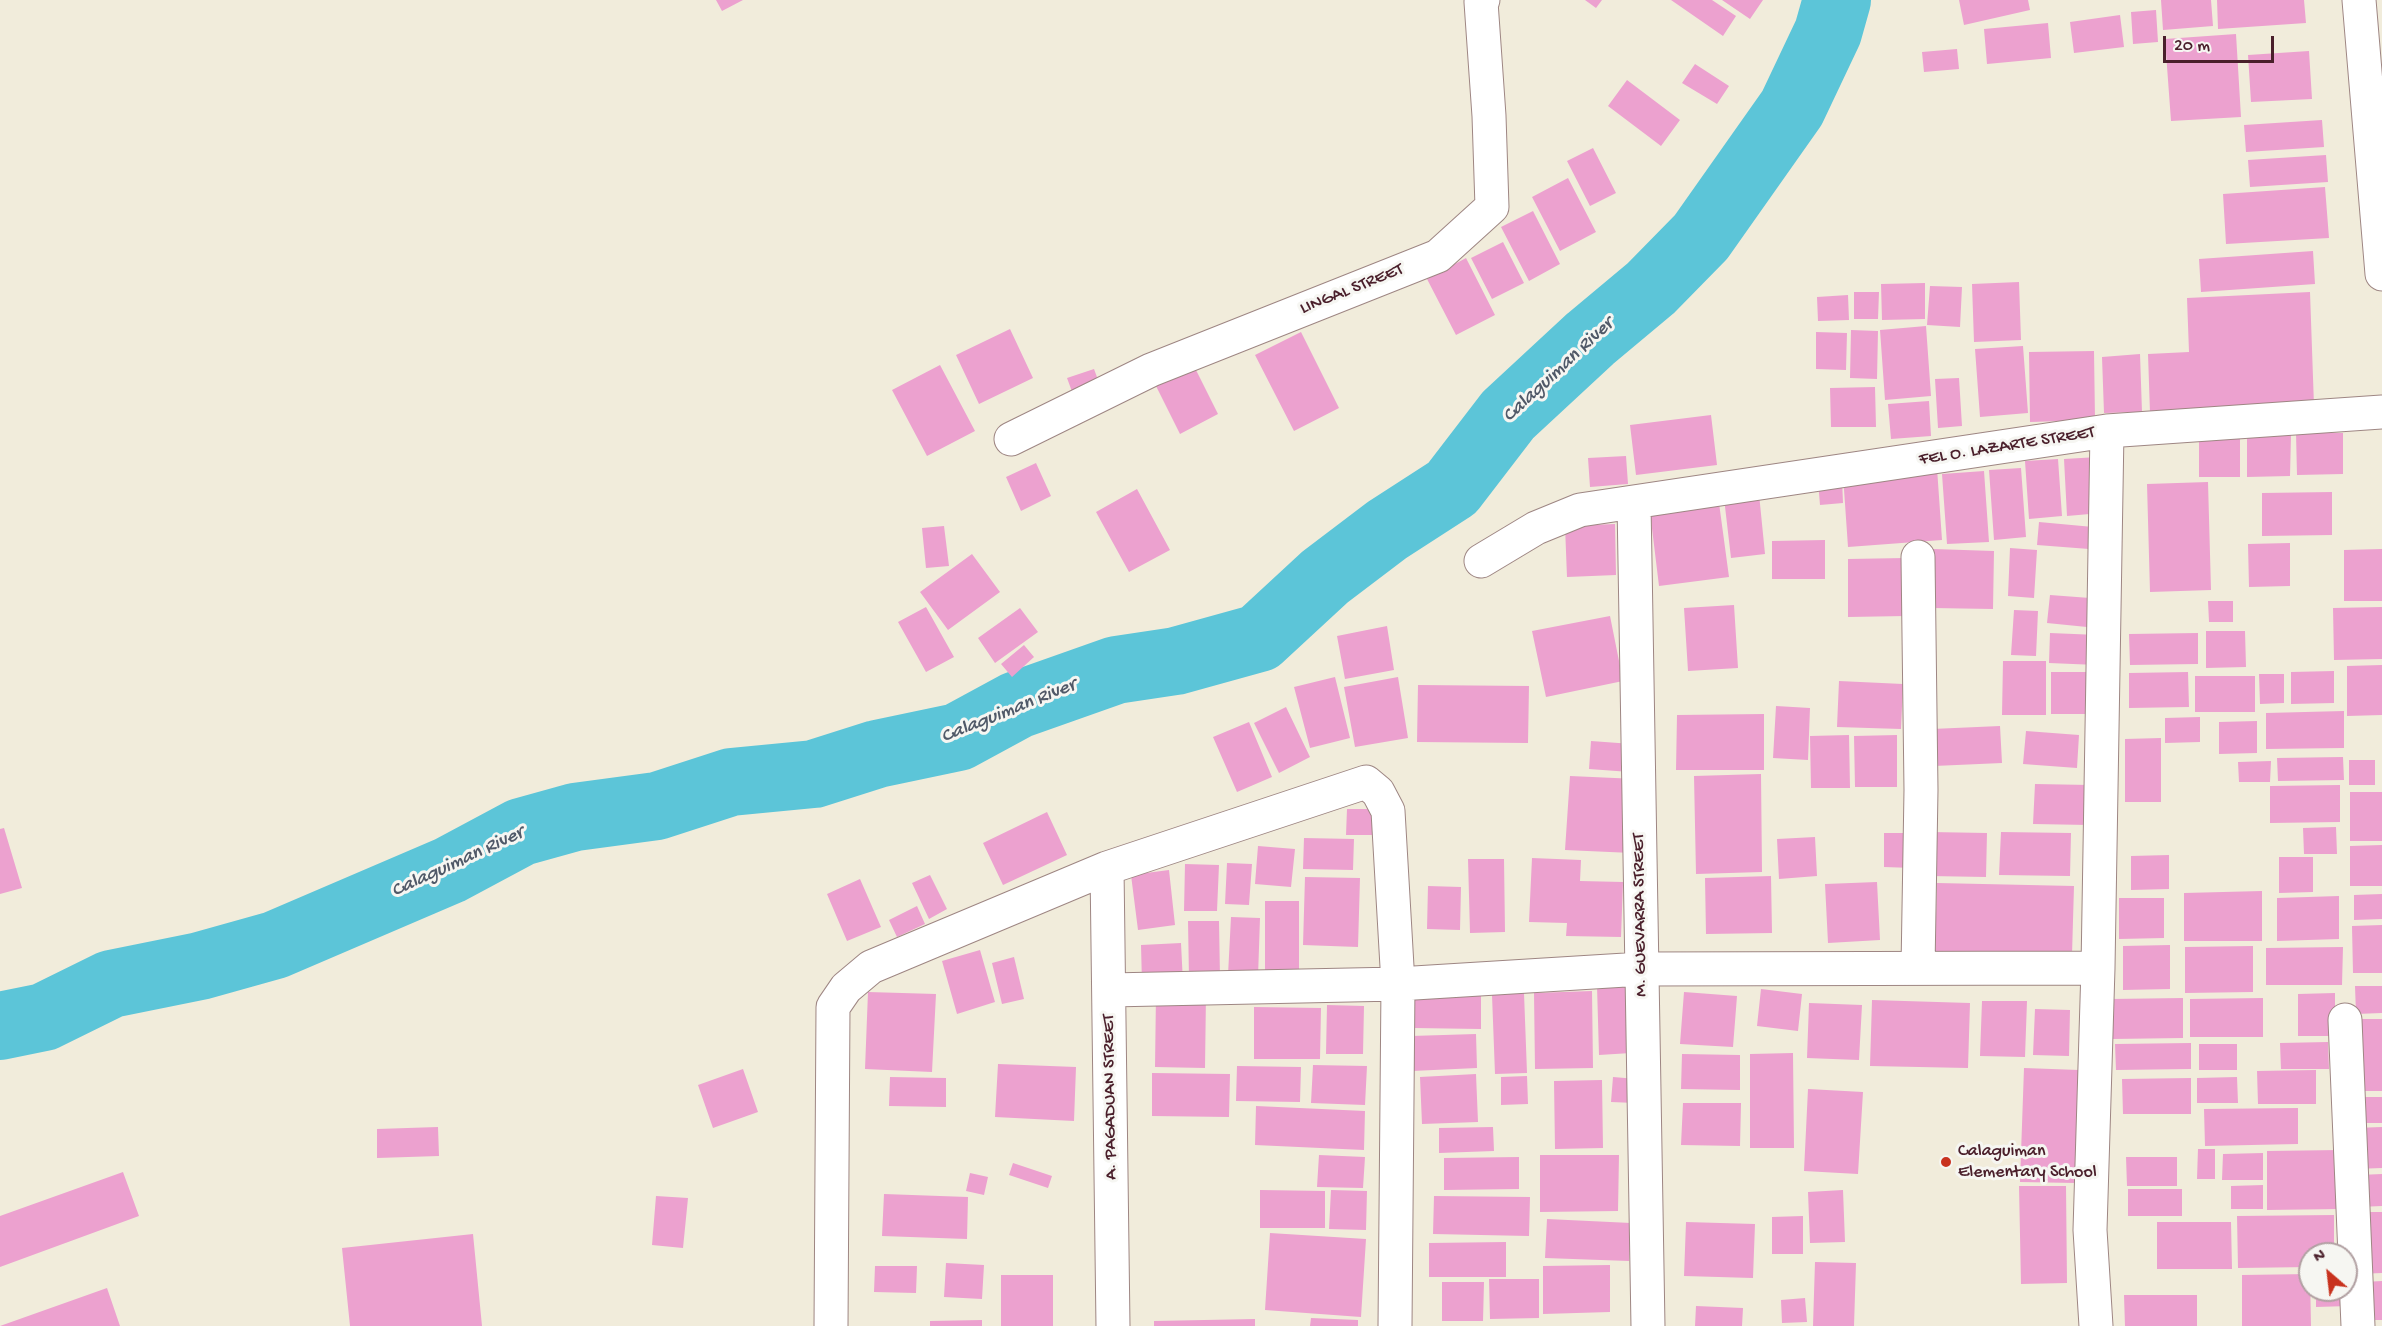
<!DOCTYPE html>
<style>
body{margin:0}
#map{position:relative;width:2382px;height:1326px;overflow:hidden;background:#f1ecdb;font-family:"Gochi Hand",sans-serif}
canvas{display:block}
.north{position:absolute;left:2298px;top:1242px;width:60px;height:60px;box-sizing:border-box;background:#f6f6f2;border:2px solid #b1a0a2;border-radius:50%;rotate:332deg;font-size:16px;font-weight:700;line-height:24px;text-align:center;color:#4a1f2b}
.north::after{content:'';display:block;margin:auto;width:21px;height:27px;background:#c8321e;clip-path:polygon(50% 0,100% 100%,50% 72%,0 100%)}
.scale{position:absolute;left:2163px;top:36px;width:111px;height:27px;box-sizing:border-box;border:3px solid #4a1f2b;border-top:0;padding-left:8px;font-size:18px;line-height:21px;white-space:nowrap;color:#4a1f2b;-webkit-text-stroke:4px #f6f6f2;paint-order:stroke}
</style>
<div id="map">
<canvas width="2382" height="1326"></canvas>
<div class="north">N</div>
<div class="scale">20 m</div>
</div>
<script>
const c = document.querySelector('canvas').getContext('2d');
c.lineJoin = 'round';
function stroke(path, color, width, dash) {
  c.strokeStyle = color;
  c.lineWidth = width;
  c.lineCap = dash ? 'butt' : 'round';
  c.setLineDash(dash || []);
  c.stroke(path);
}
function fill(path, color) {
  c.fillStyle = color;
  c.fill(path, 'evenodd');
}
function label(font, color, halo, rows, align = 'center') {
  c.font = font + ' "Gochi Hand",sans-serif';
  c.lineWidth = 6;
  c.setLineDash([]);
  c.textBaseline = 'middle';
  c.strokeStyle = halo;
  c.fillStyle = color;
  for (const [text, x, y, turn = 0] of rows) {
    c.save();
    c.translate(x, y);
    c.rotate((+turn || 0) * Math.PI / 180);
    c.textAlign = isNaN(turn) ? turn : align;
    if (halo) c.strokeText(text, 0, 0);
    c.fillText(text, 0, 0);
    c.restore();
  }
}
stroke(new Path2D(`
 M0 1026 44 1017 111 984 200 966 275 945 450 870 521 832 575 817 657 806 731 782 814 774 877 754 958 737 1017 705 1116 670 1176 661 1259 638 1325 577 1387 530 1452 488 1508 415 1590 339 1651 288 1701 237 1792 108 1828 32 1837 0`), '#5cc5d8', 68);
fill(new Path2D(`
 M716 0H743L722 11Z
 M1585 0H1602L1596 8Z
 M1671 0H1712L1736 16 1723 36Z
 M1722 0H1763L1750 19Z
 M1959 0H2028L2030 10 1964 25Z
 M2161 0H2211L2213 26 2163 30Z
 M2217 0H2304L2306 23 2218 29Z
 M2156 10 2158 42 2133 44 2131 12Z
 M2120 15 2124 47 2074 53 2070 22Z
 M2048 23 2051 58 1987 64 1984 29Z
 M2236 34 2241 117 2171 121 2165 39Z
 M1957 49 1959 69 1924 72 1922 52Z
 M2309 51 2312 99 2251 102 2248 55Z
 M1695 64 1729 86 1717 104 1682 83Z
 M1627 80 1680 120 1661 146 1608 106Z
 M2322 120 2324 147 2246 152 2244 125Z
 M1593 148 1616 193 1590 206 1567 161Z
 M2326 155 2328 182 2250 187 2248 160Z
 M1568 178 1596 232 1560 251 1532 197Z
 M2325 187 2329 238 2226 244 2223 194Z
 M1533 211 1560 264 1529 281 1501 227Z
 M1503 242 1524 283 1492 299 1471 258Z
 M2313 251 2315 284 2201 292 2199 259Z
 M1466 258 1495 315 1456 335 1427 279Z
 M2019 282 2021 340 1974 342 1972 284Z
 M1925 283V319L1882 320 1881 284Z
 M1930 286 1962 287 1960 327 1927 325Z
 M1854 292H1879L1878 319H1854Z
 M2310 292 2314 406 2150 413 2148 354 2189 352 2187 298Z
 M1848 295 1849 320 1818 321 1817 297Z
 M1926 326 1931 396 1885 400 1880 330Z
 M1010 329 1033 378 979 404 956 355Z
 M1851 330 1878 331 1877 379 1850 378Z
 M1301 332 1339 408 1294 431 1255 355Z
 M1816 332 1847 333 1846 370 1816 369Z
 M2023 346 2028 413 1980 417 1975 349Z
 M2094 351 2095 420 2030 422 2029 352Z
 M2140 354 2142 412 2104 413 2102 357Z
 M1193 364 1218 414 1180 434 1155 384Z
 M940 365 975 431 927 456 892 390Z
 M1094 369 1101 388 1074 397 1067 378Z
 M1959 378 1962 426 1938 428 1935 379Z
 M1875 387 1876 427H1831L1830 388Z
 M1929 401 1931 436 1891 439 1888 404Z
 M1711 415 1717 465 1636 475 1630 425Z
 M2296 433H2343V474L2297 475Z
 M2240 435V477H2199V436Z
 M2291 435 2290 476 2247 477V436Z
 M1626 456 1628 484 1590 487 1588 458Z
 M2098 457 2101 513 2067 516 2064 459Z
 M2058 459 2062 516 2029 519 2025 461Z
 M1036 463 1051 496 1021 511 1006 477Z
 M1937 468 1942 540 1848 547 1843 475Z
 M2021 468 2026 537 1994 540 1989 470Z
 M1984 471 1989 542 1947 544 1942 474Z
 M1842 479 1843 503 1820 505 1818 481Z
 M2208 482 2211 590 2150 592 2147 484Z
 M1137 489 1170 550 1129 572 1096 512Z
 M2332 492V535L2262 536V493Z
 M1759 494 1765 554 1731 558 1724 498Z
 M1719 503 1729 577 1659 586 1650 512Z
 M2039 522 2104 528 2102 550 2037 545Z
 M1615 524 1616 575 1567 577 1565 526Z
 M944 526 949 566 926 568 922 528Z
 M1825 540V579H1772V541Z
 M2290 543V586L2249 587 2248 544Z
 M2010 548 2037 550 2034 598 2008 596Z
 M1933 549 1994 551 1993 609 1932 608Z
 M2382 549V601H2344V550Z
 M972 554 1000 592 948 630 920 592Z
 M1905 558 1906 616 1848 617V559Z
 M2050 595 2090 598 2087 627 2047 623Z
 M2208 601H2233V622H2209Z
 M1734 605 1738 668 1688 671 1684 608Z
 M926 607 954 657 926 672 898 622Z
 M2382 607V659L2334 660 2333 608Z
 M1020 608 1038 632 995 663 978 638Z
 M2014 610 2038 611 2036 656 2011 655Z
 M1610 616 1623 681 1546 697 1532 631Z
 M1387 626 1394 670 1345 679 1337 636Z
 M2206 631H2245L2246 667 2206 668Z
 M2050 633 2098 635 2097 665 2049 663Z
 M2198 633V664L2130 665 2129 634Z
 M1024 645 1034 657 1012 677 1001 664Z
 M2003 661H2046V715H2002Z
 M2382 665V715L2347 716V666Z
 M2334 671V703L2291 704V672Z
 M2051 672H2096V714H2051Z
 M2188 672 2189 707 2129 708V673Z
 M2259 674H2284V703L2260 704Z
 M2195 676H2255V712H2195Z
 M1335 677 1350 738 1310 748 1294 687Z
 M1398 677 1408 738 1355 747 1344 687Z
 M1839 681 1903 684 1901 729 1837 727Z
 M1418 685 1529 686 1528 743 1417 742Z
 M1776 706 1810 708 1808 760 1773 758Z
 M1286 707 1310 757 1279 773 1254 723Z
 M2344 711V748L2266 749V713Z
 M1764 714V770H1676L1677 715Z
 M2200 717V742L2165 743V718Z
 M2257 721V753L2219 754V722Z
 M1249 722 1272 777 1237 792 1213 737Z
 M2000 726 2002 763 1934 766 1932 729Z
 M2026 731 2079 735 2077 768 2023 764Z
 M1849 735 1850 788H1811L1810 736Z
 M1897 735V787H1855L1854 736Z
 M2161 738V802H2125V739Z
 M1591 741 1632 744 1630 772 1589 769Z
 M2343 757 2344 780 2278 781 2277 758Z
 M2349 760H2375V785H2349Z
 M2271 761 2270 782H2239L2238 762Z
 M1761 774 1762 872 1696 874 1694 776Z
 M1570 776 1637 779 1632 853 1565 850Z
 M2035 784 2090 785 2089 825 2033 824Z
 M2340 785V822L2270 823V786Z
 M2350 792H2382V841H2350Z
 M1347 809H1376L1375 835H1346Z
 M1047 812 1067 855 1003 885 983 843Z
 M2336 827 2337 854H2304L2303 828Z
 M4 828 22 888 0 894V829Z
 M1930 832 1987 833 1986 877 1929 876Z
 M2001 832 2071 833 2070 876 1999 875Z
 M1884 833H1914L1913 868 1884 867Z
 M1815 837 1817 876 1779 879 1777 839Z
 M1304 838 1354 839 1353 870 1303 869Z
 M2382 845V886H2350V846Z
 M1258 846 1295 849 1291 887 1255 884Z
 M2169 855V889L2131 890V856Z
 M2279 857H2313V892L2279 893Z
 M1532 858 1581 860 1580 881 1623 882 1621 937 1566 936 1567 923 1529 922Z
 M1468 859H1504L1505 932 1470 933Z
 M1227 863 1252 864 1249 905 1225 904Z
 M1185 864 1219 865 1217 911H1184Z
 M1169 870 1175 925 1138 930 1131 875Z
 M930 875 947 909 929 919 912 883Z
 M1771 876 1772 933 1706 934 1705 878Z
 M1305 877 1360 878 1358 947 1303 945Z
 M860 879 881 927 847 941 827 894Z
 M1877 882 1880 940 1828 943 1825 884Z
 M1937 883 2074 886 2072 955 1935 952Z
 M1428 886 1461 887 1460 930 1427 929Z
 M2262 891V941H2184V893Z
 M2382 894V919L2354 920V895Z
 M2339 896V939L2277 941V898Z
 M2119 898H2164V938L2119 939Z
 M1265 901H1299V974H1265Z
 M917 906 925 924 897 937 889 920Z
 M1231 917 1260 918 1258 977 1228 975Z
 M1188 921H1219L1220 978 1189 979Z
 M2382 925V973H2353L2352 926Z
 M1181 943 1183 983 1142 984 1141 945Z
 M2170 945V989L2123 990V946Z
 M2253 946V992L2185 993V947Z
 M2343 947 2342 985H2266V948Z
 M980 950 995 1002 957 1014 942 961Z
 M1014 957 1024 999 1002 1004 992 963Z
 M1628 984 1631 1053 1599 1055 1597 986Z
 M2355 986H2382V1013L2356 1014Z
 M1761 989 1802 994 1798 1031 1757 1026Z
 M1592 991 1593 1068 1535 1069 1534 993Z
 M868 992 936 994 932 1072 865 1069Z
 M1684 992 1737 996 1733 1047 1680 1044Z
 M1415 993H1481V1029L1414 1028Z
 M1524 993 1527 1073 1495 1074 1492 995Z
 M2335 993V1036H2298V994Z
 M1156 994H1206L1205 1068 1155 1067Z
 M2183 998V1038L2112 1039 2111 999Z
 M2263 998V1037H2190V999Z
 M1872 1000 1970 1003 1968 1068 1870 1066Z
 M1982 1001H2027L2025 1057 1980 1056Z
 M1809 1003 1862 1005 1859 1060 1807 1058Z
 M1327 1005 1364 1006 1363 1054H1326Z
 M1254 1007 1321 1008 1320 1059H1254Z
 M2035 1009 2070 1010 2069 1056 2033 1055Z
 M2354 1019H2382V1091H2355Z
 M1476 1034 1477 1068 1412 1071 1411 1036Z
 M2328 1042 2329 1069H2281L2280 1043Z
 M2191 1043V1069L2116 1070 2115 1044Z
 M2199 1044H2237V1070H2199Z
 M1793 1053 1794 1148H1750V1054Z
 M1682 1054 1740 1055V1090L1681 1089Z
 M998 1064 1076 1067 1074 1121 995 1117Z
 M1313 1065 1367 1066 1365 1105 1311 1103Z
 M1237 1066 1301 1067 1300 1102 1236 1101Z
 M2024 1068 2079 1070 2075 1183 2020 1182Z
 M743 1069 758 1112 713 1128 698 1085Z
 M2316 1070V1104H2258L2257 1071Z
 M1152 1073 1230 1074 1229 1117 1152 1116Z
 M1476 1074 1478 1122 1422 1124 1420 1077Z
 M1527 1076 1528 1104 1501 1105V1077Z
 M890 1077 946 1078V1107L889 1106Z
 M1613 1077 1637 1079 1635 1103 1611 1102Z
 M2237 1077 2238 1103H2197V1078Z
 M2191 1078V1114H2123L2122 1079Z
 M1602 1080 1603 1148 1555 1149 1554 1081Z
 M1808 1089 1863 1092 1858 1174 1804 1171Z
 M2364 1097H2382V1123H2365Z
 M1683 1103H1741L1740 1146 1681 1145Z
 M1256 1106 1365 1111 1364 1150 1255 1145Z
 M2298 1108V1144L2205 1146 2204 1109Z
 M438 1127 439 1156 377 1158V1129Z
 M1493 1127 1494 1151 1439 1153V1128Z
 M2382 1127V1168L2355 1169V1128Z
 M2198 1149H2215V1179H2197Z
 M2340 1150V1209L2267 1210V1151Z
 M2263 1153V1180H2222L2223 1154Z
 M1319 1155 1365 1157 1363 1188 1317 1187Z
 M1540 1155H1619L1618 1211 1540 1212Z
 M1519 1157V1189L1444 1190V1158Z
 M2126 1157H2177V1186H2127Z
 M1013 1163 1052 1176 1048 1188 1009 1175Z
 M123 1172 139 1216 0 1267V1216Z
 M970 1173 988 1177 984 1195 966 1191Z
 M2382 1174V1206L2359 1207V1175Z
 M2263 1185V1209H2231V1186Z
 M2019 1186H2066L2067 1283 2021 1284Z
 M2128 1189H2182V1216H2128Z
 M1260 1190 1325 1191V1228H1260Z
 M1331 1190 1367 1191 1366 1230 1329 1229Z
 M1843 1190 1845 1242 1810 1243 1808 1192Z
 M884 1194 968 1197 967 1239 882 1236Z
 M656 1196 688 1198 683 1248 652 1245Z
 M1434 1196 1530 1197 1529 1236 1433 1234Z
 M2358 1212H2382V1273L2358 1274Z
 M2334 1215V1254H2310V1267L2238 1268 2237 1216Z
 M1803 1216V1254H1772V1217Z
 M1547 1219 1631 1223 1629 1261 1545 1258Z
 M1686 1222 1755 1224 1753 1278 1684 1276Z
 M2157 1222H2231L2232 1269H2157Z
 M1270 1233 1366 1239 1361 1317 1265 1310Z
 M473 1234 482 1326H350L342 1248Z
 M1506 1242V1277H1429V1243Z
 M1815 1262 1856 1263 1854 1326H1813Z
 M946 1263 984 1265 982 1299 944 1297Z
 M1610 1265V1312L1543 1314V1266Z
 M875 1266H917L916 1293 874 1292Z
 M2310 1274 2311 1326H2242V1275Z
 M1001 1275H1053V1326H1001Z
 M1489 1279H1539V1318L1490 1319Z
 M2382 1281V1320H2364L2363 1282Z
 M1442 1282H1484L1483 1321H1442Z
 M107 1288 120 1326H0Z
 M2316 1290H2346L2349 1306 2316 1307Z
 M2124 1295H2197V1326H2125Z
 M1805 1298 1807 1322 1782 1323 1781 1300Z
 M1696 1306 1743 1308 1742 1326H1695Z
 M1311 1318 1358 1320V1326H1310Z
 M1255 1319V1326H1154V1321Z
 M982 1320V1326H930V1321Z`), '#eca1cf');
const minor = new Path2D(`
 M1011 439 1151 370 1438 256 1492 207 1489 116 1481 2 1483 0
 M1634 503 1648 1326
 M1918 557 1921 790 1918 968
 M1481 561 1536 528 1580 510 2107 431 2382 412
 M1107 868 1113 1326
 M1110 990 1398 984 1642 969 2098 968
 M2345 1020 2358 1326
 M831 1326 833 1007 846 988 871 967 1107 868 1366 782 1378 792 1388 811 1398 984 1395 1326
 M2096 1326 2090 1230 2098 968 2107 431`);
const secondary = new Path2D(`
 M2359 0 2382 274`);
stroke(minor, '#9e8683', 35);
stroke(secondary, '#9e8683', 35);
stroke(minor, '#fff', 33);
stroke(secondary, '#fff', 33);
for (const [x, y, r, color] of [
 [1946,1162,6,"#c8321e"]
]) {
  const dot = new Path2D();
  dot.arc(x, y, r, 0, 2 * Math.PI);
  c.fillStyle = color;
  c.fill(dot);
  stroke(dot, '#f6f6f2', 2);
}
label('18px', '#4a1f2b', '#f6f6f2', [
 ["LINGAL STREET",1352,290,-22],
 ["FEL O. LAZARTE STREET",2007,447,-9],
 ["M. GUEVARRA STREET",1641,915,-91],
 ["A. PAGADUAN STREET",1111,1097,-91]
]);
label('18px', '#4a1f2b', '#f6f6f2', [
 ["Calaguiman",1958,1152],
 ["Elementary School",1958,1173]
], 'left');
label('italic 20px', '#505968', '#f6f6f2', [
 ["Calaguiman River",1559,371,-43],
 ["Calaguiman River",1009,712,-22],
 ["Calaguiman River",458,863,-25]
]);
</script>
